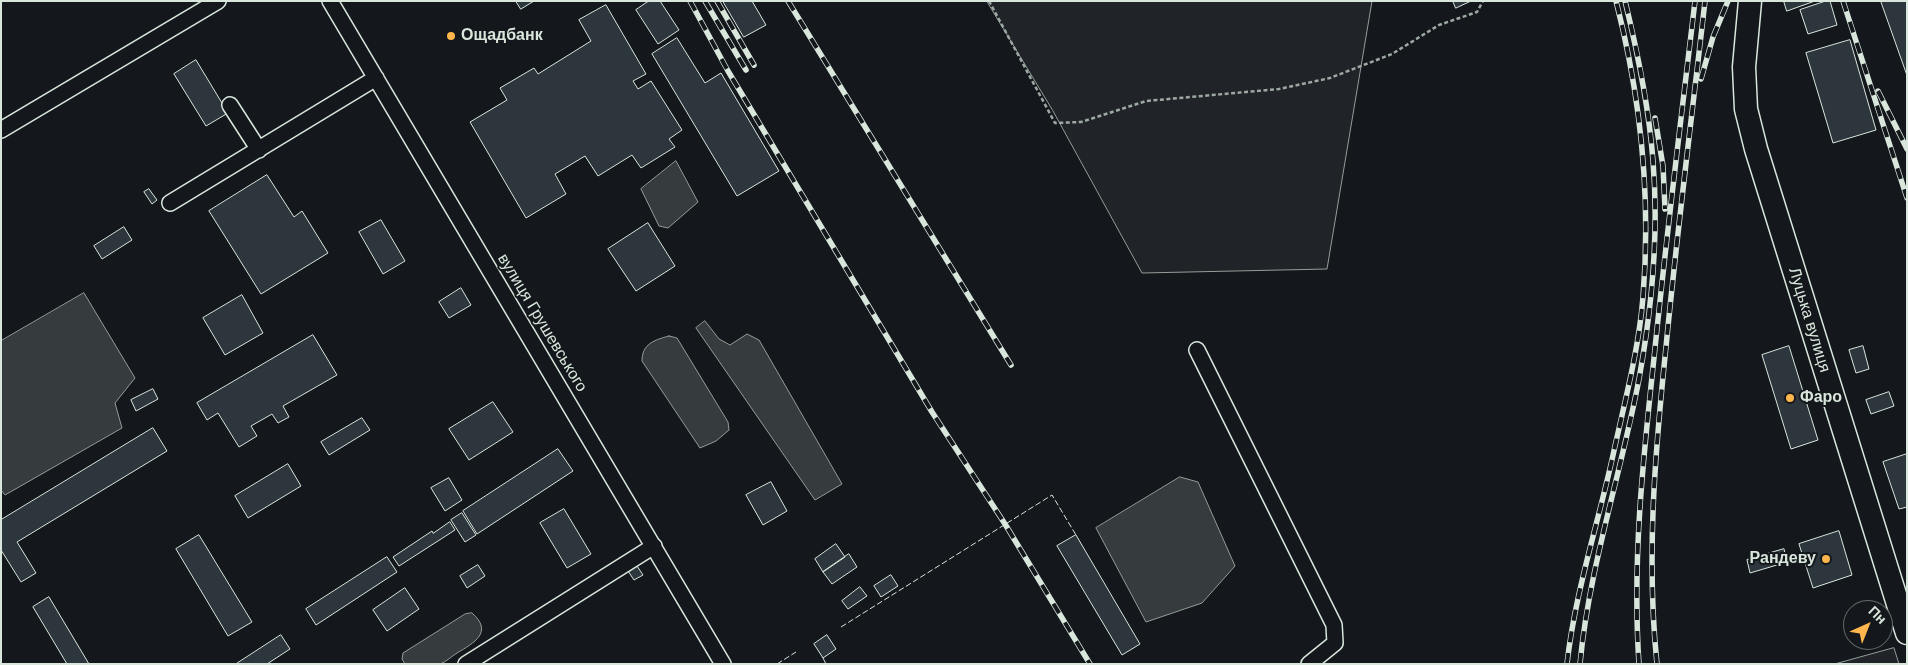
<!DOCTYPE html>
<meta charset="utf-8">
<style>
body{margin:0}
#map{position:relative;width:1908px;height:665px;overflow:hidden;background:#14181c;font-family:Helvetica,sans-serif}
canvas{display:block}
.frame{position:absolute;inset:0;border:2px solid #d8e6dc;pointer-events:none}
.north{position:absolute;left:1843px;top:600px;width:50px;height:50px;box-sizing:border-box;background:#14181c;border:1px solid #626a69;border-radius:50%;rotate:44deg;font-size:14px;font-weight:700;line-height:20px;text-align:center;color:#d8e6dc}
.north::after{content:'';display:block;margin:auto;width:18px;height:22px;background:#ffb74d;clip-path:polygon(50% 0,100% 100%,50% 72%,0 100%)}
</style>
<div id="map">
<canvas width="1908" height="665"></canvas>
<div class="frame"></div>
<div class="north">Пн</div>
</div>
<script>
const c = document.querySelector('canvas').getContext('2d');
c.lineJoin = 'round';
function fill(path, color) {
  c.fillStyle = color;
  c.fill(path, 'evenodd');
}
function stroke(path, color, width, dash) {
  c.strokeStyle = color;
  c.lineWidth = width;
  c.lineCap = dash ? 'butt' : 'round';
  c.setLineDash(dash || []);
  c.stroke(path);
}
function label(font, color, halo, rows, align = 'center') {
  c.font = font + ' Helvetica,sans-serif';
  c.lineWidth = 4;
  c.setLineDash([]);
  c.textBaseline = 'middle';
  c.strokeStyle = halo;
  c.fillStyle = color;
  for (const [text, x, y, turn = 0] of rows) {
    c.save();
    c.translate(x, y);
    c.rotate((+turn || 0) * Math.PI / 180);
    c.textAlign = isNaN(turn) ? turn : align;
    if (halo) c.strokeText(text, 0, 0);
    c.fillText(text, 0, 0);
    c.restore();
  }
}
const green = new Path2D(`
 M987 1H1372L1327 269 1142 273 1053 111Z
 M1894 648 1899 664H1835Z`);
fill(green, '#202428');
stroke(green, '#939e99', 1);
const water = new Path2D(`
 M676 161 698 202 668 228 659 226 641 189Z
 M84 293 135 378 115 403 122 428 5 495 1 490V341Z
 M705 321 719 339 730 345 747 334 759 340 842 484 815 500 696 328Z
 M669 336 677 338 728 422 729 430 716 441 700 448 642 361C642 344 654 340 669 336Z
 M1180 477 1198 482 1235 566 1202 603 1146 622 1096 528Z
 M472 613C494 632 474 643 457 653 452 656 446 662 440 664 432 665 414 664 405 664L402 659 403 653 465 614Z`);
fill(water, '#363b3e');
stroke(water, '#939e99', 1);
const building = new Path2D(`
 M516 1H534L521 9Z
 M649 1H660L679 30 658 44 636 10Z
 M723 1H752L766 25 744 37Z
 M1453 1H1471L1456 8Z
 M1784 1H1815L1787 11Z
 M1826 1H1830L1837 25 1808 34 1800 10Z
 M1881 1H1907V75Z
 M606 5 646 74 633 81 638 89 651 81 682 130 669 139 675 147 641 168 632 155 598 176 585 156 555 174 566 194 526 218 470 122 507 100 500 88 534 68 538 74 591 41 579 20Z
 M677 38 705 83 721 73 779 171 737 196 652 54Z
 M1850 40 1876 130 1833 143 1806 53Z
 M196 60 228 113 206 126 174 74Z
 M267 175 294 217 302 211 328 253 261 294 209 211Z
 M149 189 157 200 152 204 144 192Z
 M381 220 405 261 383 274 359 232Z
 M648 223 675 266 636 291 608 249Z
 M124 227 132 240 102 259 94 246Z
 M461 288 471 305 449 318 439 302Z
 M242 295 263 333 225 355 203 318Z
 M313 335 337 375 283 406 289 417 278 423 272 414 251 426 257 436 239 447 218 413 207 420 197 403Z
 M1789 346 1818 440 1791 449 1762 355Z
 M1863 346 1869 369 1856 373 1849 350Z
 M153 389 158 399 136 411 131 400Z
 M1889 392 1894 406 1871 414 1866 400Z
 M493 402 513 432 469 460 449 429Z
 M362 418 370 430 329 455 321 442Z
 M153 428 167 451 17 542 36 573 21 582 1 550V520Z
 M558 449 573 471 477 534 463 511Z
 M1907 454V507L1899 509 1883 462Z
 M288 464 301 486 248 518 235 496Z
 M449 478 462 500 445 511 431 488Z
 M771 482 787 511 763 525 746 495Z
 M564 509 591 554 567 568 540 523Z
 M462 513 476 535 465 542 451 520Z
 M450 522 455 530 399 566 393 557 432 531 433 533Z
 M1839 531 1852 575 1813 588 1799 544Z
 M199 535 252 622 228 636 176 549Z
 M1076 535 1140 644 1122 655 1057 546Z
 M836 544 845 557 823 572 815 559Z
 M1784 549 1787 562 1750 573 1747 560Z
 M849 554 857 567 832 584 823 572Z
 M387 557 397 572 316 625 306 609Z
 M478 565 485 576 467 588 460 576Z
 M637 566 643 575 634 580 628 571Z
 M891 575 898 586 881 597 874 586Z
 M860 587 867 596 848 609 842 601Z
 M405 588 419 609 387 631 373 610Z
 M49 597 89 664H67L33 607Z
 M281 635 290 649 267 664H236Z
 M827 635 836 649 823 658 814 644Z`);
fill(building, '#2c363c');
stroke(building, '#d8e6dc', 1);
const minor = new Path2D(`
 M330 1 723 664
 M230 105 259 150
 M1 130 218 1
 M170 203 376 78
 M1197 350 1334 625 1335 643 1309 664
 M466 664 654 546`);
const highway = new Path2D(`
 M1750 1 1744 67 1746 109 1756 149 1907 633`);
stroke(minor, '#d8e6dc', 18);
stroke(highway, '#d8e6dc', 25);
stroke(new Path2D(`
 M989 1 1055 123 1081 122 1146 101 1279 89 1330 78 1392 54 1439 25 1477 12 1483 1`), '#9da8a2', 2.5, [4, 2.5]);
stroke(minor, '#14181c', 15);
stroke(highway, '#14181c', 22);
const rail = new Path2D(`
 M690 1 728 71 932 412 1005 524 1090 664
 M705 1 746 70
 M717 1 754 65
 M788 1 1011 365
 M1843 1 1907 198
 M1701 79 1713 37 1728 1
 M1878 91 1907 149
 M1655 118 1663 166 1665 209
 M1567 664C1575 591 1600 518 1615 446 1626 397 1639 347 1643 297 1651 198 1641 98 1616 1
 M1580 664C1589 567 1621 474 1639 379 1652 308 1659 234 1653 161 1649 107 1638 54 1625 1
 M1639 664C1632 561 1643 460 1654 358 1666 239 1681 120 1695 1
 M1657 664C1646 558 1655 453 1666 347 1677 232 1692 116 1705 1`);
stroke(rail, '#d8e6dc', 5.5);
stroke(rail, '#14181c', 4, [11]);
stroke(new Path2D(`
 M841 627 1052 495 1076 535
 M823 658 826 664
 M777 664 796 652`), '#d8e6dc', 1, [6, 2.5]);
for (const [x, y, r, color] of [
 [451,36,5,"#ffb74d"],
 [1790,398,5,"#ffb74d"],
 [1826,559,5,"#ffb74d"]
]) {
  const dot = new Path2D();
  dot.arc(x, y, r, 0, 2 * Math.PI);
  c.fillStyle = color;
  c.fill(dot);
  stroke(dot, '#14181c', 2);
}
label('bold 16px', '#d8e6dc', '#14181c', [
 ["Ощадбанк",461,36],
 ["Фаро",1800,398],
 ["Рандеву",1816,559,"right"]
], 'left');
label('16px', '#d8e6dc', '#14181c', [
 ["Луцька вулиця",1809,320,73],
 ["вулиця Грушевського",542,323,59]
]);
</script>
